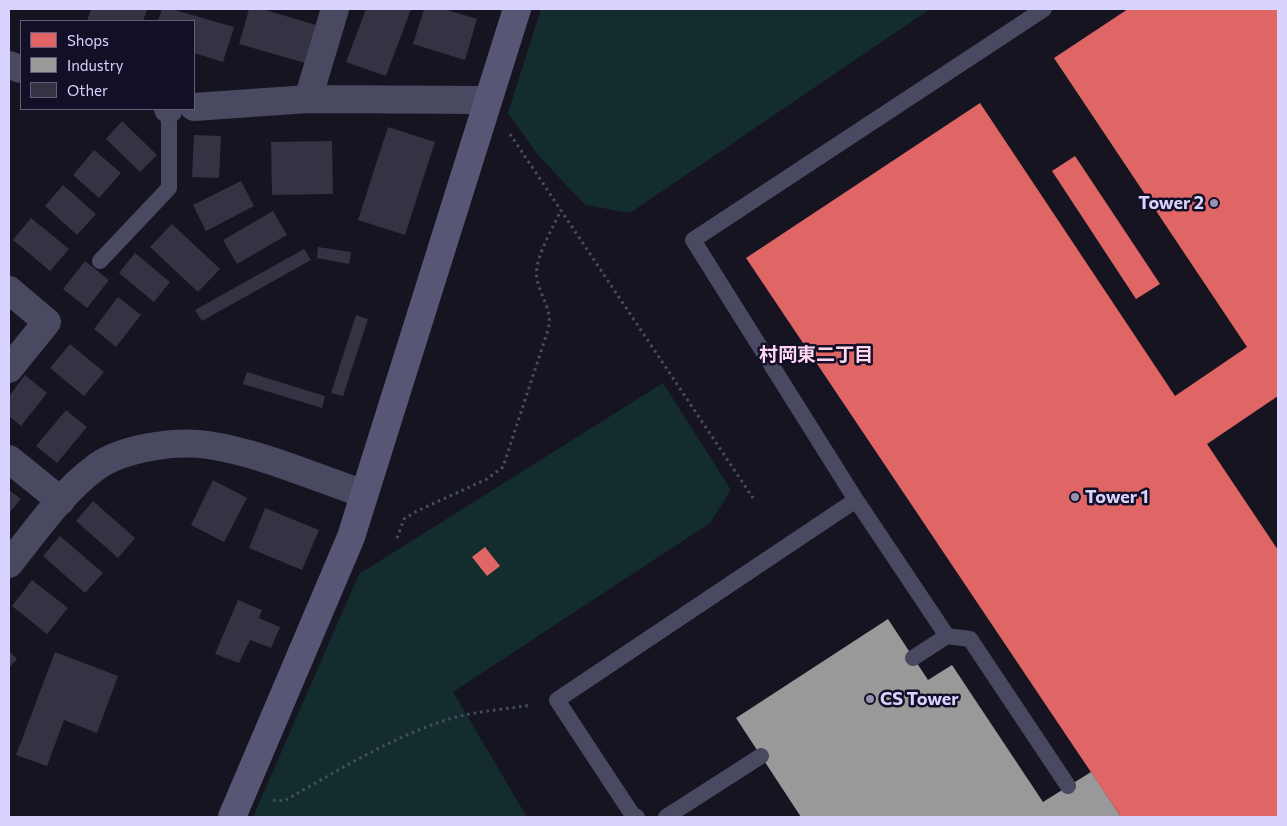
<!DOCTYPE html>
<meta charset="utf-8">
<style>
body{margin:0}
#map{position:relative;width:1287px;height:826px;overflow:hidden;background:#161421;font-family:Commissioner,sans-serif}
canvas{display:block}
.frame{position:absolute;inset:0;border:10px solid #d9d4ff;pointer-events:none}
.legend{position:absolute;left:20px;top:20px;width:175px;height:90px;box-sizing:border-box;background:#130f26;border:1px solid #625e7d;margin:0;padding:6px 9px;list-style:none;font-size:15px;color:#d9d4ff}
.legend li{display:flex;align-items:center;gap:10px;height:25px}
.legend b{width:25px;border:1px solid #625e7d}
</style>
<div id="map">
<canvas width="1287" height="826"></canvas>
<div class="frame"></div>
<ul class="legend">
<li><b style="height:14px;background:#e06666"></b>Shops</li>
<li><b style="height:14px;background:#999"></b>Industry</li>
<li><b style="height:14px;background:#343243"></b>Other</li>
</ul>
</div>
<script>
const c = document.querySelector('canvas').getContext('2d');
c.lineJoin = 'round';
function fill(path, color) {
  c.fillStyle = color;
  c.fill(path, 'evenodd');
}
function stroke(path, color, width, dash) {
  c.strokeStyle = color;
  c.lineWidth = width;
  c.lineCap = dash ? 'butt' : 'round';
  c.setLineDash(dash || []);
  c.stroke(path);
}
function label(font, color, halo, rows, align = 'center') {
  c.font = font + ' Commissioner,"Noto Sans JP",sans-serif';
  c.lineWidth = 5;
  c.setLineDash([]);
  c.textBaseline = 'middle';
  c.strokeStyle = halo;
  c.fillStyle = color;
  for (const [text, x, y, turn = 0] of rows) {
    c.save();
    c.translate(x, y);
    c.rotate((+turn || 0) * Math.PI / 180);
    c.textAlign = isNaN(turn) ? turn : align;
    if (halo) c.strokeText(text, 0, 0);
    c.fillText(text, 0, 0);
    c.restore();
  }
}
fill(new Path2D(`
 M541 9H930L630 213 585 205 538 155 508 113Z
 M663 383 731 490 710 523 453 692 527 817H253L359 574Z`), '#132c2d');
fill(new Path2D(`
 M1128 9H1278V396L1207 444 1278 550V817H1121L746 258 980 103 1175 396 1247 347 1054 58Z
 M1075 156 1160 284 1136 299 1052 171Z
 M485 547 500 566 487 576 472 557Z`), '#e06666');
fill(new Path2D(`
 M888 619 928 680 952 665 1043 802 1091 772 1121 817H801L736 718Z`), '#999');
fill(new Path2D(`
 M91 9H144L147 10 143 21H87Z
 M162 9H171L234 27 223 62 194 53V21H158Z
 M249 9H262L316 25 305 63 239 44Z
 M366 9H411L386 76 346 62Z
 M424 9H444L477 19 465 60 413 44Z
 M122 121 157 155 140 172 106 139Z
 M388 127 435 142 405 235 358 220Z
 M194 135 221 136 219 178 192 177Z
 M332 141 333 194 272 195 271 142Z
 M94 150 121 173 99 198 73 175Z
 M241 181 254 206 206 231 193 205Z
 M63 185 96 214 77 235 45 206Z
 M273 211 287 235 237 264 223 240Z
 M31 218 69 249 50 271 13 240Z
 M172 224 220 269 198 292 150 247Z
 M318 247 351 252 349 264 317 258Z
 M304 249 311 260 202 321 195 310Z
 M135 253 170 282 154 302 119 273Z
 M85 261 109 280 87 308 63 289Z
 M118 297 141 315 116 347 94 329Z
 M356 315 368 319 343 396 331 393Z
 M70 344 104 372 84 396 50 368Z
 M247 372 325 396 322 408 243 384Z
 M25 375 47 393 21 426 9 416V396Z
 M66 410 87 427 57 463 36 446Z
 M213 480 247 498 224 542 191 525Z
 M9 490 21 499 9 513Z
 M93 501 135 538 118 558 76 521Z
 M265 508 319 530 302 570 249 548Z
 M60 536 103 573 85 593 43 556Z
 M32 580 68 608 47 634 12 606Z
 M238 600 262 610 259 618 280 627 271 648 250 640 239 663 215 654Z
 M9 651 17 659 9 668Z
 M55 652 118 676 97 733 64 720 47 766 16 755Z`), '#343243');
stroke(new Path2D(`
 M510 134 753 498
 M397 538 404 519 417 511 487 479 503 467 548 330C553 309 541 299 537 279 533 260 553 228 561 210
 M273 800 284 801C339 770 394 735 456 717 480 711 507 709 531 705`), '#44505f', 3, [2.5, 4]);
stroke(new Path2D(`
 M100 261 169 188V109
 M947 636 856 500 693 240 1044 9
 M913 658 947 636 970 639 1068 786
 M637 817 632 814 557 700 856 500
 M666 817 761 756`), '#4a4962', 16);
stroke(new Path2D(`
 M9 65 21 69
 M308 99 335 9
 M194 107 308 99 487 100
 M168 109H169
 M9 290 47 322 9 369
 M9 459 61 501
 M9 564C35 532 61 493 95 468 121 448 176 440 208 445 261 453 314 477 364 494`), '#4a4962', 28);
stroke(new Path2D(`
 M232 817 351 537 517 9`), '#575674', 28);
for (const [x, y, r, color] of [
 [1214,203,5,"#9591b1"],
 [1075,497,5,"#9591b1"],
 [870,699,5,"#9591b1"]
]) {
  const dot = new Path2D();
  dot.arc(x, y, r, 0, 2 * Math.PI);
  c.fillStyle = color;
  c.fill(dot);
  stroke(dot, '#130f26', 2);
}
label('bold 18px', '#d9d4ff', '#130f26', [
 ["Tower 2",1204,203,"right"],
 ["Tower 1",1085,497],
 ["CS Tower",880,699]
], 'left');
label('bold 19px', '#ffd6f0', '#130f26', [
 ["村岡東二丁目",816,355]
]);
</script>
